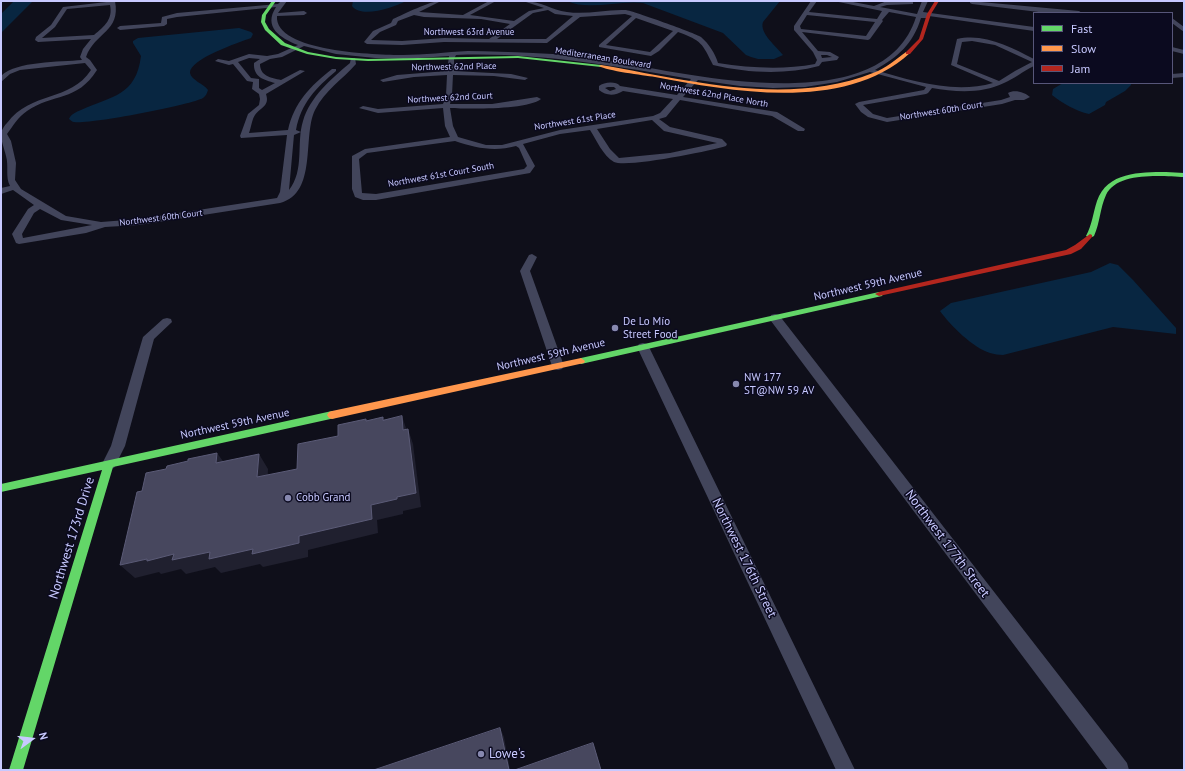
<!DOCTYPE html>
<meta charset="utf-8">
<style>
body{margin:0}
#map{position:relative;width:1185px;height:771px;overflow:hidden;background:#0f0f1a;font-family:"PT Sans",sans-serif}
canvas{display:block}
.frame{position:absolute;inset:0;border:2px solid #c8c9ff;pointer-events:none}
.legend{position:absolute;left:1033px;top:12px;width:140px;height:72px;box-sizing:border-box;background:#0b0a1f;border:1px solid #575679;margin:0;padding:5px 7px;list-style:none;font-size:12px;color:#c8c9ff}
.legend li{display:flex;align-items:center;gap:8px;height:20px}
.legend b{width:20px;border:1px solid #575679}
.north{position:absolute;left:12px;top:719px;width:40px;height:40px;-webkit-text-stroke:3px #0b0a1f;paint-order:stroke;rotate:75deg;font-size:11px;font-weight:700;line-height:16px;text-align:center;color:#c8c9ff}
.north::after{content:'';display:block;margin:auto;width:14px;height:18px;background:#c8c9ff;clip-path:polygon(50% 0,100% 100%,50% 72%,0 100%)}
</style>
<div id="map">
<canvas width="1185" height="771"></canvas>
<div class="frame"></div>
<ul class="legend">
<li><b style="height:5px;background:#63d668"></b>Fast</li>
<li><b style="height:5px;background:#ff974d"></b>Slow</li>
<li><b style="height:5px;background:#b3261e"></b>Jam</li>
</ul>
<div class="north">N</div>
</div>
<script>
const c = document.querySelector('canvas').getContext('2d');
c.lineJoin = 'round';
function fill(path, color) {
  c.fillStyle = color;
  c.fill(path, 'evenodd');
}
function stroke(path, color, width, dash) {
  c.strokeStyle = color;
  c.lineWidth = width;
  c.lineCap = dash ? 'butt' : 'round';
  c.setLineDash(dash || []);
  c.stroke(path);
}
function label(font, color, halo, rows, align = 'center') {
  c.font = font + ' "PT Sans",sans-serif';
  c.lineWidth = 3;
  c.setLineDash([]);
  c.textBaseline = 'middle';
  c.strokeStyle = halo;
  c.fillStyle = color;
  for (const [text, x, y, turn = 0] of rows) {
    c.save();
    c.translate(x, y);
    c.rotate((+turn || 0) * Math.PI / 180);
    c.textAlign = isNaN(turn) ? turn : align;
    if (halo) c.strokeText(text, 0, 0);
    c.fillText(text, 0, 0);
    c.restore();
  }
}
fill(new Path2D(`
 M14 1H33L1 33V14Z
 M353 1H406C394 7 362 19 352 6Z
 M567 1H780L763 22C759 33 777 47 783 55L774 59H758L751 57 746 55 723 33 643 3C619 0 588 11 567 1Z
 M239 28 251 32 253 34 251 38C240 42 189 59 190 73 191 80 204 84 208 90 207 93 206 96 203 98 191 105 87 125 74 122 72 122 71 120 69 119 71 114 76 112 81 110 112 96 136 96 141 56L133 43V41L138 38Z
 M1063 83H1131V85L1125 91 1106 102 1105 105 1089 114C1076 111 1062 103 1052 95L1053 89Z
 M1110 263 1118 265 1133 280 1176 328V334L1113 327 1003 355C999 355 994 354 990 353 973 348 950 325 940 311L951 303 1091 272Z`), '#082641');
fill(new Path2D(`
 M115 1C121 32 95 32 86 57L90 60 97 70C77 102 53 93 27 111 18 117 13 126 7 134L11 141 16 163 15 180 21 189 66 216 101 222 139 219 277 198 280 192 287 135 241 138 240 136 248 114 259 105 260 99 259 94 252 89 253 82 247 81 233 64 229 65 215 61 218 59 229 61 249 54 267 56 278 54 298 45C280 38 263 27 276 7L177 17 167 19V24L164 26 120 30 117 28 120 26 161 23 162 17 177 13 278 4 281 1H287L278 13 304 11 307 13 304 15 277 16C274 52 378 55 403 55 424 55 446 52 468 51 489 51 511 52 533 53 559 54 585 57 611 61 689 74 883 122 916 17L889 12 882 20 883 21 870 39 868 40 802 32 818 51 830 52 839 57 837 60 822 62 819 66C785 75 747 73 713 65 702 43 702 41 678 32L659 51 651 56 599 47V45L632 16 625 14 580 17 547 43 444 42 402 45 367 44 364 42 373 31 391 23 393 19C405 14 429 1 441 1L419 12 463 15 489 1H496L470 15 514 21 529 11 544 8 523 1C542 1 551 10 567 12 587 15 606 9 626 10 633 11 695 33 701 37 709 44 715 53 718 63 750 68 783 70 815 64L817 60 813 52 794 30V26L811 1H817L809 12 877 19 882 11 834 1H848L874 6 887 1H911L913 2V4L887 5 880 7 917 14 922 1H928L923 12 1034 27V31L929 16V18H921C913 44 898 57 875 70 912 81 954 94 993 83L951 65 957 39C985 33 1010 47 1034 59V66C1023 71 1014 79 1004 83 982 94 955 92 932 88L928 93 926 94 863 105 873 114 887 118 1001 100 1010 97 1008 93C1014 89 1025 92 1030 97L1024 100H1015L1002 104 887 122 868 117 861 112 855 104 859 102 924 90 926 87 870 72 837 82 805 87 773 88 740 86 698 80 683 97 777 112 805 129 804 131H798L772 116 680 100 666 117 659 119 670 127 722 139 727 144 726 146C710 151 627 168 614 162 603 156 596 139 590 130L560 134 523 144 535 166 530 173 376 200H363L355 197 352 189V156L365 149 450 137 445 126 443 108 378 113 359 108 363 106 378 109 443 104 446 95 447 75 414 77 383 82 380 80 397 75 447 71 449 56 403 59 375 58 336 54 304 46 282 57 270 59 260 64C260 76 271 78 281 80L300 70 305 71 266 94C270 106 261 107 255 115 252 119 251 128 249 133L288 130C294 103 310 86 332 69H336V71C316 88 301 103 296 130L301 132 294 135 289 190C305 170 296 143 303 121 310 97 331 79 350 63L351 58H355L356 64C342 80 325 90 315 110 302 136 318 193 280 203L139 225 105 227 86 233 19 244 16 243 12 234 28 209 34 205 13 190 1 194V188L10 186C5 177 9 166 6 156 5 151 0 138 1 133 2 129 5 125 7 123 31 91 70 102 91 70L85 63 20 70 10 74 1 82V76C16 61 60 62 82 60L80 57 83 49 91 39 38 42 35 40 36 37 51 25 63 7ZM110 5C113 19 105 26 94 35L42 38 55 27 67 9ZM548 10 555 14 573 16 546 39H497L533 13ZM414 15 424 17 481 19 510 24 489 39 444 38 402 41 371 40 380 32 396 25 398 21ZM807 15 875 22 866 36 801 29 800 26ZM636 18 673 31 650 52 606 45ZM972 41 995 45 1032 62 1015 71 999 81 957 64 962 42ZM456 55C536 52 613 66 691 79L677 95 620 86C616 81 604 82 599 86V90C606 96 615 96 623 91L673 99 660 113 653 116 560 130 502 145H486L458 137 453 126 450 108C469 109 527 110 541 99L537 97 492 104H450L452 95 453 75 494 76 525 80 528 78 511 74 454 71V59ZM821 55H827L832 57 822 58ZM249 58 260 59 254 63C253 77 264 80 275 83L262 90 259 88V79L251 78 238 62ZM608 87H614L616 89 610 91 605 88ZM652 120 664 131 717 143 670 153 619 158 610 149 597 129ZM455 141C476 148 494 152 516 146L519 148 527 166 524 169 376 194 362 193 359 159 367 153ZM40 209 61 220 92 225 23 238 22 234 34 213Z
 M970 1 1079 11 1082 13H1047L972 4 970 3Z
 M1172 18 1184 27V32L1172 23Z
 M1172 47 1184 50V54L1172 51Z
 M1184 73V77L1172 78V74Z
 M532 254 537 257 530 271 564 366 562 369 558 370 554 369 552 366 520 271 529 255Z
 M775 314 779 315 1127 763 1129 770H1108L771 321 770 318 771 315Z
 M167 318 171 319 172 322 154 339 125 446 114 468 109 469 104 468 102 464 111 446 143 337 163 319Z
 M643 343 647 344 649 347 855 770H836L637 347 639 344Z`), '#42455b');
fill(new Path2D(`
 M272 1H276L266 15 265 22 269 29 285 43 308 52 336 57 368 59 518 56 601 65 603 66 601 67 518 58 368 61 336 59 307 54 281 45 265 30 261 22 262 15Z
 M1166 172 1184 173V177C1163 176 1117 171 1106 195 1100 208 1100 223 1094 236L1092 237H1088L1086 236C1092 225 1093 213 1097 201 1107 172 1140 172 1166 172Z
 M879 292 883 294 882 296 581 364 577 361 581 358Z
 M332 411 335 412 337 415 335 418 113 467 23 770H9L102 470 1 492V484Z`), '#63d668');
fill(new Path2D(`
 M906 52 910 53C845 112 734 92 655 77 643 75 607 71 599 66L601 65C689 80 786 107 873 73 885 69 896 59 906 52Z
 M581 358 585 361 584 363 332 419 329 418 327 415 329 412 332 411Z`), '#ff974d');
fill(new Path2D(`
 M935 1H939L931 14 923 39 910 54H906V52L919 39 927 14Z
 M1181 1H1184V2H1182Z
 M1090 234 1092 235V237L1081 249 1071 254 879 296 875 294 879 292 1066 250 1075 245Z`), '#b3261e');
fill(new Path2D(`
 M402 416 407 431 403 430Z
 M408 429 413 444 421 507 403 511V514L377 520 378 533 308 550V557L263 567 260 564 221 573 215 567 186 574 181 569 161 574 159 572 135 578 120 565 147 559 174 554 210 552 299 536 371 505 397 497Z
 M217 453 228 468 216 463Z
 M259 454 268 469 267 492 257 477Z
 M500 728 504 737 510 770H509Z`), '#20202f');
const building = new Path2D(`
 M402 416 403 430 408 429 416 493 397 497V499L371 505 372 519 299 536V543L252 554 253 549 209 559 210 552 172 560 174 554 147 561V559L120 565 137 492 142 491 146 473 166 469 167 466 188 461V459L217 453 216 463 259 454 257 477 297 469 298 444 338 436V425L366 419V421L383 417V420Z
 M500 728 509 770H374Z
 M593 743 601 770H515Z`);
fill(building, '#47475e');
stroke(building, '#5b5b77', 1);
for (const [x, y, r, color] of [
 [615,328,4,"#8788af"],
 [736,384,4,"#8788af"],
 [288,498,4,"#8788af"],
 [481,754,4,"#8788af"]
]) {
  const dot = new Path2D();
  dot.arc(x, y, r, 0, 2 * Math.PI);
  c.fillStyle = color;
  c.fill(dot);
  stroke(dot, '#0b0a1f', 1.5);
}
label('9px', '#c8c9ff', '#0b0a1f', [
 ["Northwest 63rd Avenue",469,32],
 ["Mediterranean Boulevard",603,58,9],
 ["Northwest 62nd Place",454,67,-1],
 ["Northwest 62nd Place North",714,95,10],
 ["Northwest 62nd Court",450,98,-3],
 ["Northwest 60th Court",941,111,-9],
 ["Northwest 61st Place",575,121,-9],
 ["Northwest 61st Court South",441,175,-10],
 ["Northwest 60th Court",161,218,-7]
]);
label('11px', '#c8c9ff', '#0b0a1f', [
 ["Northwest 59th Avenue",868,285,-13],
 ["Northwest 59th Avenue",551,355,-13],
 ["Northwest 59th Avenue",235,424,-12]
]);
label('11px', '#c8c9ff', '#0b0a1f', [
 ["De Lo Mío",623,322],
 ["Street Food",623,335],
 ["NW 177",744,378],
 ["ST@NW 59 AV",744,391],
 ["Cobb Grand",296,498]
], 'left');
label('13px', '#c8c9ff', '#0b0a1f', [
 ["Northwest 173rd Drive",72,538,-73],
 ["Northwest 177th Street",947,544,53],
 ["Northwest 176th Street",744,558,64]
]);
label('13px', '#c8c9ff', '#0b0a1f', [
 ["Lowe's",489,754]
], 'left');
</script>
